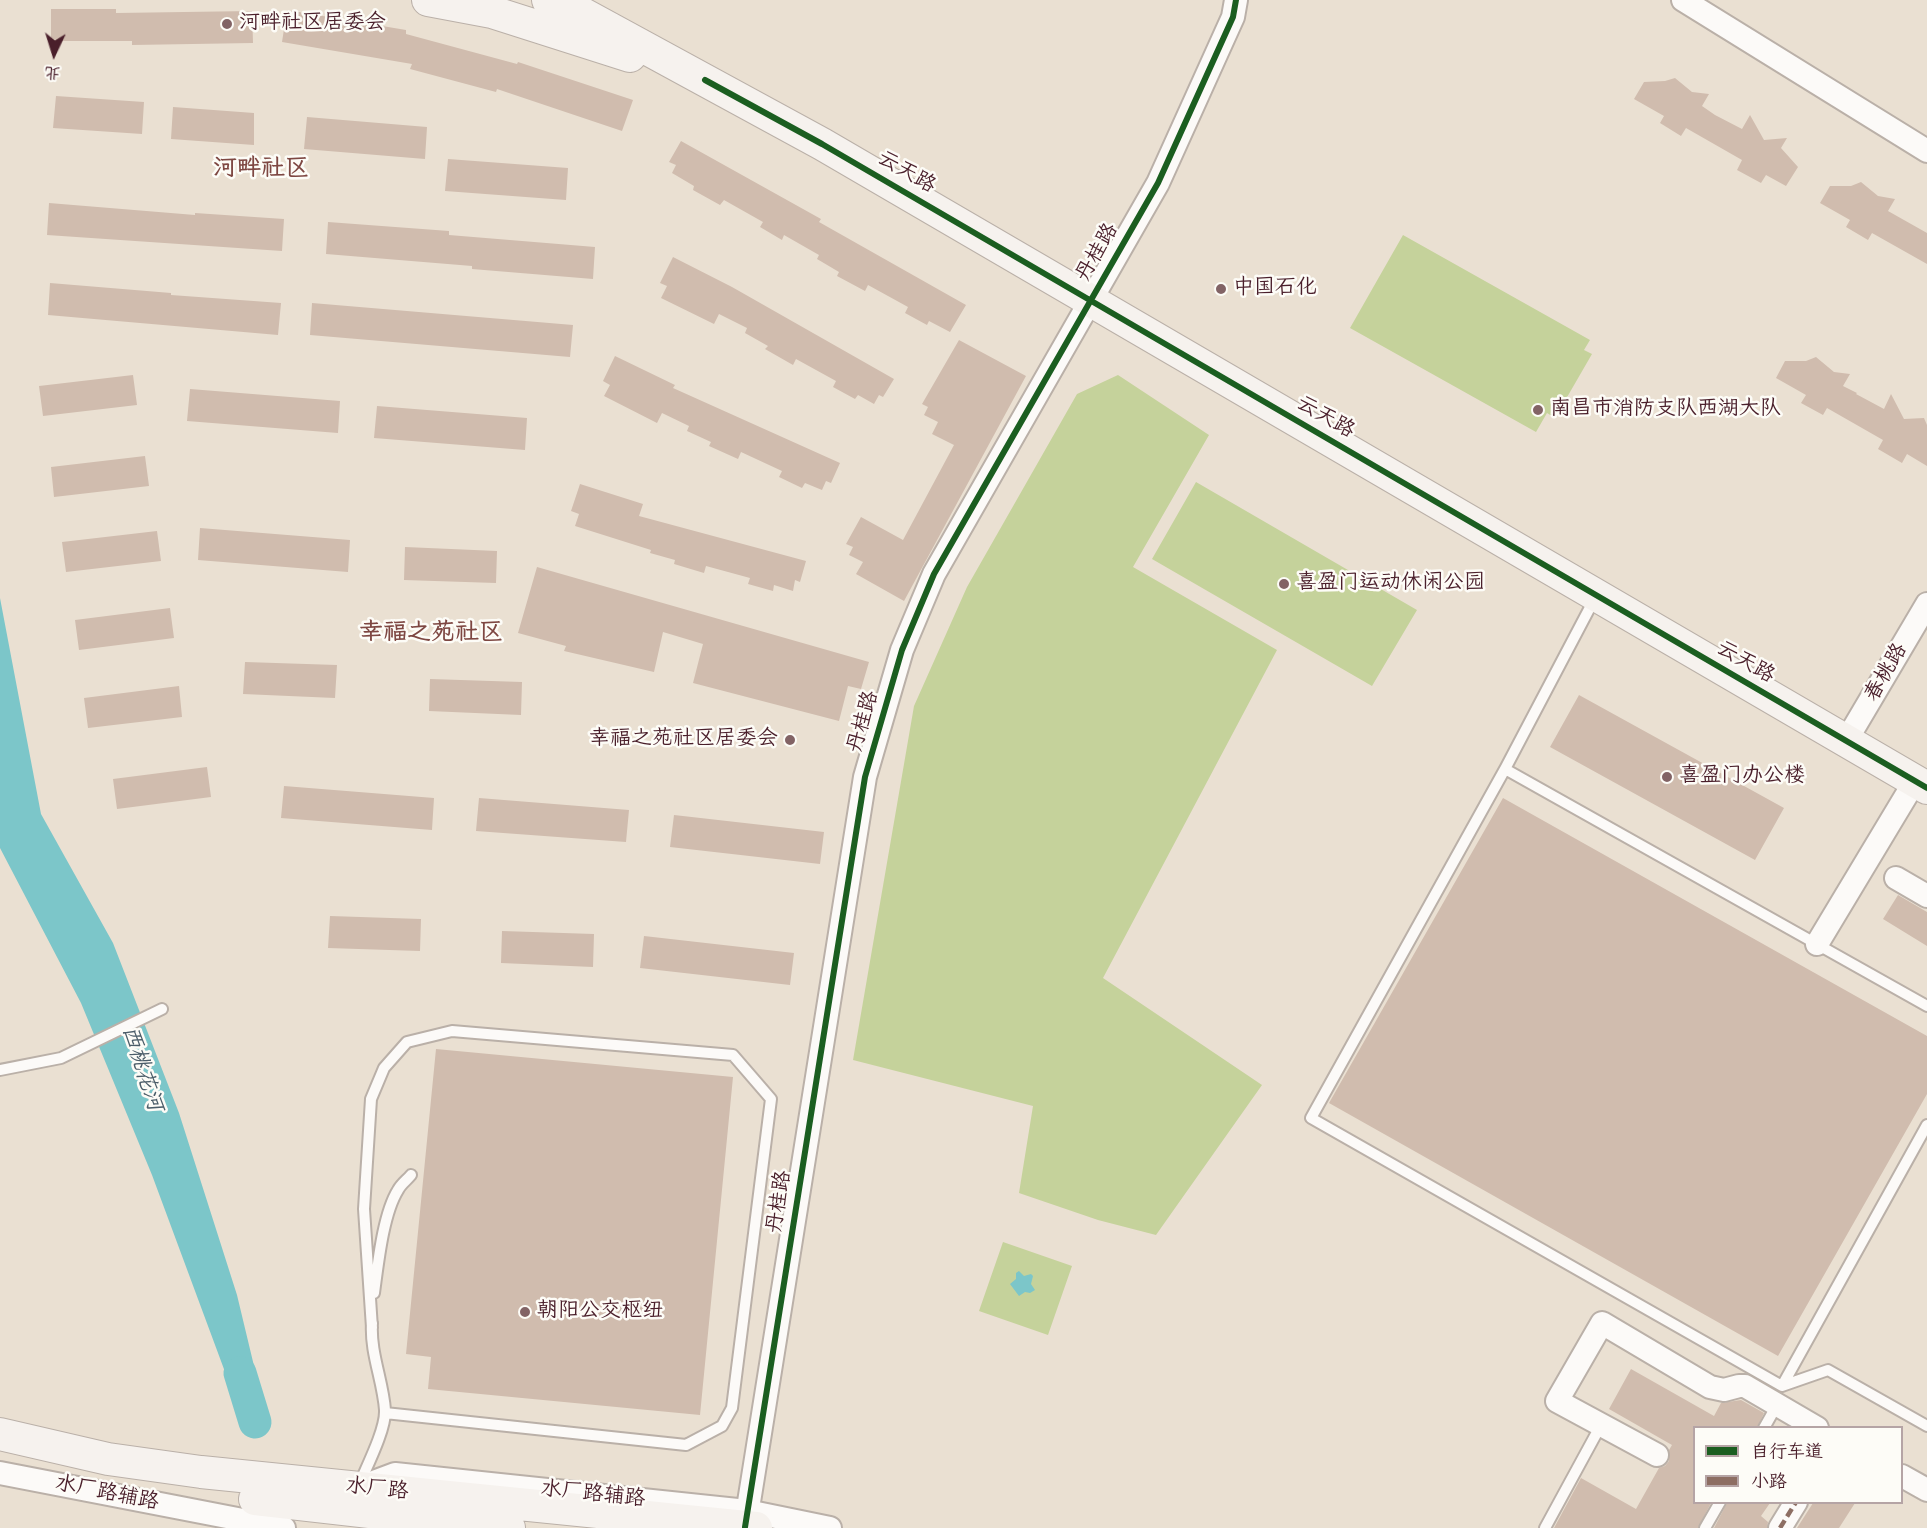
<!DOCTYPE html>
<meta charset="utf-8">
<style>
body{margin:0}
#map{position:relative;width:1927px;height:1528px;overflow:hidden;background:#eae0d2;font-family:Mynerve,"LXGW WenKai TC",sans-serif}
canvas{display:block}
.legend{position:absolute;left:1693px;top:1426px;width:210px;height:78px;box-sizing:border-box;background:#fdfcf7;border:2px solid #b5a4a5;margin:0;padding:8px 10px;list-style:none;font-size:18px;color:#4a1f2b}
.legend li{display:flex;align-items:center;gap:12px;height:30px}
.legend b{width:30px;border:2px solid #b5a4a5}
.north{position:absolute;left:24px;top:24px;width:60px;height:60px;-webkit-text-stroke:4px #fdfcf7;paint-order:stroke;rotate:184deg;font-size:16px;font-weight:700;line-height:24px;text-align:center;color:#4a1f2b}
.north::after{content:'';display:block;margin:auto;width:21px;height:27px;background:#4a1f2b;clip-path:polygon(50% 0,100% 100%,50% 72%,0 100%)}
</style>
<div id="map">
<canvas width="1927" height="1528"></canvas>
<ul class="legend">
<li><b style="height:8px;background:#1b5e20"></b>自行车道</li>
<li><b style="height:8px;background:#8d6e63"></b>小路</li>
</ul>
<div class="north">北</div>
</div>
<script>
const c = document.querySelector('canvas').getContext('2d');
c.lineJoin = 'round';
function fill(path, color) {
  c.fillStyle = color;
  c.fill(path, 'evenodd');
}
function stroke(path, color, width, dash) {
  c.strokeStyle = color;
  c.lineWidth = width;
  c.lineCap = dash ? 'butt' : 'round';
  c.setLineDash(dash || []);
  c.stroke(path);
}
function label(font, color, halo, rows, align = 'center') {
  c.font = font + ' Mynerve,"LXGW WenKai TC",sans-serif';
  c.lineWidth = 5;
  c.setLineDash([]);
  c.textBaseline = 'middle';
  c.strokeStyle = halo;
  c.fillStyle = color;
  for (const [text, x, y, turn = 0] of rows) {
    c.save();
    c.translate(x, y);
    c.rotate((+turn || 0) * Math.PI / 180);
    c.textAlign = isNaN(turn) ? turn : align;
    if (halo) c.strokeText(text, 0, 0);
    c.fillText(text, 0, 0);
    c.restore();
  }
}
fill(new Path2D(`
 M1403 235 1590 340 1584 350 1592 354 1555 418 1547 413 1536 432 1350 328Z
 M1118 375 1209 435 1133 567 1277 650 1103 978 1262 1085 1156 1235 1098 1220 1019 1193 1033 1106 853 1060 914 706 967 587 1077 394Z
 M1196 482 1417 610 1372 686 1152 559Z
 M1003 1242 1072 1266 1048 1335 979 1311Z`), '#c5d29b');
fill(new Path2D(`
 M0 598 41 814 113 943 179 1113 237 1295 266 1416 241 1415 152 1175 81 1003 0 848Z
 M1019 1271 1024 1276 1031 1274 1033 1276 1031 1284 1035 1290 1030 1293 1025 1292 1019 1296 1010 1284 1016 1279V1273Z`), '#7cc6c9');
stroke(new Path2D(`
 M240 1373 255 1422`), '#7cc6c9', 33);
fill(new Path2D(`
 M51 9H116V13L252 11 253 43 132 45V41H51Z
 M287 10 406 30V34L517 64 518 62 633 100 622 131 497 89 496 92 410 69 412 64 282 42Z
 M1675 78 1692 92 1709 94 1702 106 1715 115 1742 129 1750 115 1764 140 1787 138 1781 148 1798 167 1786 186 1766 175 1761 183 1737 170 1742 160 1686 128 1681 136 1660 123 1664 116 1634 99 1644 82 1665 81Z
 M56 96 144 102 142 134 53 128Z
 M173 107 254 113V145L171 139Z
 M307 117 427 127 425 159 304 149Z
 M681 141 821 219 819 222 966 305 950 332 929 321 927 325 905 313 908 307 868 285 865 291 837 276 839 272 817 259 819 255 784 235 782 240 760 227 763 222 724 200 720 205 693 190 694 186 672 173 676 165 669 162Z
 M448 159 568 168 566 200 445 191Z
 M1861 182 1878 196 1895 199 1888 211 1927 233V264L1872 233 1868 240 1846 227 1850 220 1820 203 1830 186H1851Z
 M49 203 195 215V213L284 219 282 251 47 235Z
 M328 222 449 231V235L595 247 593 279 472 269V266L326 254Z
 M673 257 732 287 894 379 883 397 879 395 874 404 858 395 855 399 833 387 836 381 796 359 793 365 765 349 768 346 745 333 747 328 719 314 714 324 661 298 667 286 660 283Z
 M50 283 171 293V295L281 303 278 335 48 315Z
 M312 303 573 325 570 357 310 335Z
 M959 340 1026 376 904 601 856 574 863 562 849 555 853 547 846 544 861 517 903 540 954 445 932 434 938 422 924 415 928 407 922 404Z
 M615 356 675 385 673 388 840 463 831 483 826 481 822 490 805 483 802 488 779 477 782 471 741 452 738 459 709 446 711 442 687 431 689 426 662 413 657 423 604 396 610 385 603 381Z
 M1816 357 1834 372 1850 374 1843 386 1857 393 1856 394 1884 409 1891 394 1904 419 1924 418 1927 425V466L1907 454 1902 463 1878 449 1883 440 1827 408 1823 415 1801 403 1806 395 1776 378 1785 361H1806Z
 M133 375 137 405 43 416 39 386Z
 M190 389 340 401 338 433 187 421Z
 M377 406 527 418 525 450 374 438Z
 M145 456 149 486 54 497 51 467Z
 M580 484 643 504 639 516 806 561 800 582 795 580 793 591 774 585 773 591 748 584 750 578 706 566 704 573 674 564 675 560 650 553 651 550 575 526 579 514 571 511Z
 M200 528 350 540 348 572 198 560Z
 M157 531 161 561 66 572 62 542Z
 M405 547 497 551 496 583 404 580Z
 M537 567 869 662 861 689 848 686 839 721 693 683 703 644 663 632 654 672 564 651 566 646 518 633Z
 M170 608 174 638 79 650 75 620Z
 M245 662 337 665 335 698 243 694Z
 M430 679 522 682 521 715 429 711Z
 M179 686 182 717 88 728 84 698Z
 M1579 695 1784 808 1755 860 1550 747Z
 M207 767 211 797 117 809 113 779Z
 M284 786 434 798 432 830 281 818Z
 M479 798 629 810 626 842 476 831Z
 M1503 798 1927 1036V1094L1778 1356 1329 1103Z
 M674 815 824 832 820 864 670 847Z
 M1898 895 1927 912V946L1883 919Z
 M330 916 421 919 420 951 328 948Z
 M502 931 594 934 593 967 501 963Z
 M644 936 794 953 790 985 640 968Z
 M436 1049 733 1077 700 1415 428 1389 431 1357 406 1354Z
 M1631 1369 1714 1416 1721 1403 1741 1400 1764 1413 1757 1428H1695V1503H1711L1698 1528H1554L1581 1478 1636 1509 1659 1468 1665 1466 1669 1461V1450L1672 1445 1609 1409Z
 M1727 1503H1770L1761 1516 1768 1522 1767 1528H1714Z
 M1813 1503H1855L1839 1528H1797Z`), '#d0bcae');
const lane = new Path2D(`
 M1505 769 1596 596
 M1927 1006 1505 769 1311 1118 1782 1386 1828 1370 1927 1426
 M0 1070 61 1058 162 1009
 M374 1293C378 1264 383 1214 398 1190 401 1184 407 1180 411 1175
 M372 1328 364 1209 371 1099 384 1068 407 1042 452 1031 733 1055 771 1099 732 1408 722 1426 686 1445 385 1413
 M1782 1386 1927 1125
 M1764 1428 1777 1405
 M359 1485C367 1466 386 1429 385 1410 383 1381 370 1353 372 1323
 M1545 1528 1601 1425
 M1705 1528 1720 1502`);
const street = new Path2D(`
 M1683 0 1927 151
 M1846 741 1927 604
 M1896 878 1927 896
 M1817 944 1915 781
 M1657 1455 1557 1401 1602 1323 1710 1387 1724 1390 1739 1386H1745L1817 1428
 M0 1473 284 1528
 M1902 1476 1927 1490
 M363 1486 395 1474 747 1511 830 1528
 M745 1527 865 777 902 650 934 574 1158 183 1233 17 1236 0
 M1780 1528 1796 1502`);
const secondary = new Path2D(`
 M428 0 492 12 630 56
 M548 0 574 9 822 144 1927 788
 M0 1434 108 1459 201 1472 756 1528
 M255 1499 509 1528`);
stroke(lane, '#bab0a8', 14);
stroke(street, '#bab0a8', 26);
stroke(secondary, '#bab0a8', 34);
stroke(lane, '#fcfaf8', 10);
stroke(street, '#fcfaf8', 22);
stroke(secondary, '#f6f2ee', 32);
stroke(new Path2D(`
 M1780 1528 1796 1502`), '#8d6e63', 4.5, [9, 4.5]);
stroke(new Path2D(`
 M705 80 822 144 1927 788
 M745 1527 865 777 902 650 934 574 1158 183 1233 17 1236 0`), '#1b5e20', 6);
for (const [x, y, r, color] of [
 [227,24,6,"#826365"],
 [1221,289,6,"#826365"],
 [1538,410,6,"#826365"],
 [1284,584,6,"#826365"],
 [790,740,6,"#826365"],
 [1667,777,6,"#826365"],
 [525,1312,6,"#826365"]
]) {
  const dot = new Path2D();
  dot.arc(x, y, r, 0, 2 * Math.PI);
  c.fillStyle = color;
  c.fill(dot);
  stroke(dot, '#fdfcf7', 2);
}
label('21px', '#4a1f2b', '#fdfcf7', [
 ["河畔社区居委会",239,24],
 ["中国石化",1233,289],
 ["南昌市消防支队西湖大队",1550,410],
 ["喜盈门运动休闲公园",1296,584],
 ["幸福之苑社区居委会",778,740,"right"],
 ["喜盈门办公楼",1679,777],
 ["朝阳公交枢纽",537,1312]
], 'left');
label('21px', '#4a1f2b', '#fdfcf7', [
 ["云天路",906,173,30],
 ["丹桂路",1098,253,-60],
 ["云天路",1325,418,30],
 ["云天路",1745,663,30],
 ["春桃路",1887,673,-60],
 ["丹桂路",864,722,-74],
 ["丹桂路",780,1202,-81],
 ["水厂路",377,1490,6],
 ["水厂路辅路",107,1494,11],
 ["水厂路辅路",593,1495,6]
]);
label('italic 22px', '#4b5d69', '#fdfcf7', [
 ["西桃花河",141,1069,72]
]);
label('bold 24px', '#7e4742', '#fdfcf7', [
 ["河畔社区",261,170],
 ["幸福之苑社区",431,634]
]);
</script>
